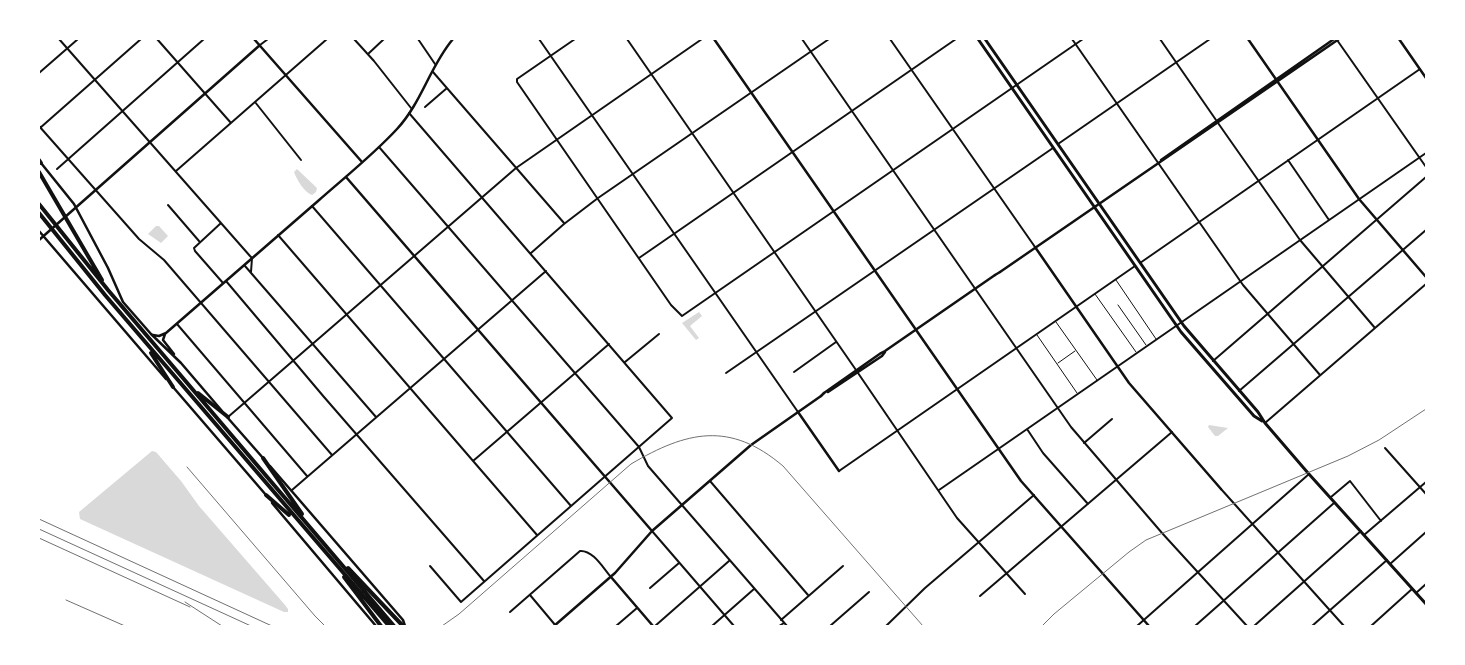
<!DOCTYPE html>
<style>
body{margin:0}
#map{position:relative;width:1465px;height:665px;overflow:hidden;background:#fff;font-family:Rubik,sans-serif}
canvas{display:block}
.frame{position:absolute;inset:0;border:40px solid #fff;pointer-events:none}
</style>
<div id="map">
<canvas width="1465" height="665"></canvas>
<div class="frame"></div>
</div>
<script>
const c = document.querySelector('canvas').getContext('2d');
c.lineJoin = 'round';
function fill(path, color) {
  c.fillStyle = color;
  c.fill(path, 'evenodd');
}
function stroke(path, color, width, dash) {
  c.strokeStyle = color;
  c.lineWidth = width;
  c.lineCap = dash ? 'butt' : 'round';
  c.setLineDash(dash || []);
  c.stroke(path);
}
fill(new Path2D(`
 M297 169 317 188 316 192 312 195C304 192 297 180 294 172Z
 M156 226H159L168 236 161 243 148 234Z
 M699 312 702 316 690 326 699 338 696 340 682 323Z
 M1209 425 1228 428 1218 436H1215L1208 427Z
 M152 451 156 452 181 481 199 506 285 605 288 609V612H284L80 519 79 512Z`), '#d9d9d9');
stroke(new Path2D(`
 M1116 280 1156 339
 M1095 294 1136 352
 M1118 305 1146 345
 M1056 322 1097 380
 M1037 335 1077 393
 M1058 363 1075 351`), '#111', 1);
stroke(new Path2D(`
 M59 39 250 256 252 258 251 272
 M157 39 231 123
 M354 39 374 61 411 108
 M418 39 435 64
 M539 39 798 412
 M575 39 517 79V82L671 305 682 316 1083 39
 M627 39 856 370
 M802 39 1071 427 1162 533 1247 626
 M890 39 1035 247
 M1072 39 1243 285 1320 375
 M1160 39 1216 120
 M1337 40 1426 167
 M260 45 268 39
 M368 54 384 39
 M433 72 564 223
 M39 73 78 39
 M255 102 301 160
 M425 107 447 88
 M409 113 672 418 461 602 430 566
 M1218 123 1300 240 1375 328
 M39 126 139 239 164 260 332 455
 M40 128 141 39
 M1058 144 1210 39
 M379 147 639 447 648 466 787 626
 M1288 160 1329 220
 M57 169 204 39
 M176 171 327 39
 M168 205 199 241
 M312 206 571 506
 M221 223 194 248 195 251 223 283
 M278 235 537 535
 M531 253 564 224 598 198 829 39
 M639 258 956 39
 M1140 263 1420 69
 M245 266 376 417
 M226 281 324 397 484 581
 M177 324 307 476
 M1213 361 1426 177
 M625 362 659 334
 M794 372 836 342
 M726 373 1053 148
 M858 373 957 518 1025 594
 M1239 391 1426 230
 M228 417 516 168 702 39
 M1265 423 1426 284
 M1027 429 1043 453 1088 504
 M1084 443 1112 419
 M1385 448 1426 494
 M473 461 609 344
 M839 471 1135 266
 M710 481 808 595
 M1221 489 1344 626
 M292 490 546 271
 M939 490 1426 153
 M1331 497 1350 481 1381 521
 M652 531 734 626
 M1364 535 1426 482
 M1390 564 1426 532
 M650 588 679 563
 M1416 593 1426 584
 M530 595 556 626
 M980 596 1172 432
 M510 612 580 551C593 550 603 568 611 577
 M781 620 843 566
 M616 626 637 608
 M655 626 729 561
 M712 626 754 589
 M779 626 784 623
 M830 626 869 592
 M886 626 925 588 1034 495
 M1137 626 1309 474
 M1195 626 1334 503
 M1254 626 1361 531
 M1312 626 1387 560
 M1371 626 1412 589`), '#111', 2);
stroke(new Path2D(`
 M254 39 362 162
 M714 39 1021 481 1149 626
 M1248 39 1359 199 1426 277
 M1161 160 1334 39
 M41 163 74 204 108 268 123 302 151 334 181 363 222 411
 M346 177 652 531
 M39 231 166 379
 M39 240 260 45
 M1000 272 1339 39
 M165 334 163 340 174 354
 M153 335 159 336 166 333C217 289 268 245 318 201 345 177 373 155 397 129 422 102 430 66 453 39
 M173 387 266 495
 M828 392 882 356 885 352
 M824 393 881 353 885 351 995 275
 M227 417 263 458
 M270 466 403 620 405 626
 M272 503 376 626
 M611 577 653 626
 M554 626 615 573 652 531 751 445 821 396`), '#111', 2.5);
stroke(new Path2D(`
 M1399 39 1426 78
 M1035 247 1129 383 1221 489
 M995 275 1000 272
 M821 396 824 393
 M798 412 839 471`), '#111', 2.5);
stroke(new Path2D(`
 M978 39 1181 332 1254 416 1262 421
 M985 39 1184 326 1258 412 1265 423 1308 473 1426 604`), '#111', 3);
stroke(new Path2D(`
 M39 160 41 163
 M39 172 102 280
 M39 204 108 290 394 626
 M39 213 105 295 389 626
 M151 353 173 387
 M198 393 228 417
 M263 458 302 514
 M266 495 289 515
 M348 568 403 626
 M344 577 381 626`), '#111', 4);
stroke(new Path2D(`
 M187 467 315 616 325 626
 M39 519 272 626
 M39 529 251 626
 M39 538 190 607
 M66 600 125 626
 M185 602 222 626
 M442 626 459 614 631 464C687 431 730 421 783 466L923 626
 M1042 626 1054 614 1129 552 1146 540 1348 456 1379 440 1426 409`), '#707070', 1);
</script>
